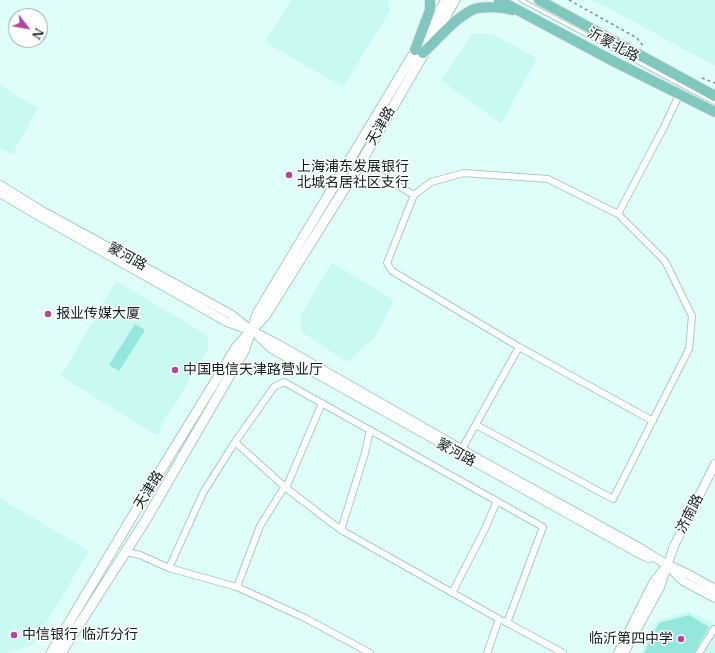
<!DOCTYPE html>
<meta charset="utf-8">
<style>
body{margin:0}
#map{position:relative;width:715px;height:653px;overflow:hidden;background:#dffef9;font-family:"Libre Baskerville",serif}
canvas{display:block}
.north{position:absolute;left:8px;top:8px;width:40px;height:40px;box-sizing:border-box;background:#fff;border:1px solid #9fa5a5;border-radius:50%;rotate:121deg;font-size:11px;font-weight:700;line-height:16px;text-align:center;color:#101f1d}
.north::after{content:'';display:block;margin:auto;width:14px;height:18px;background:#b645a0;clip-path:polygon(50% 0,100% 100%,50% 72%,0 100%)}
</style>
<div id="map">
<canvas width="715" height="653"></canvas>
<div class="north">N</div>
</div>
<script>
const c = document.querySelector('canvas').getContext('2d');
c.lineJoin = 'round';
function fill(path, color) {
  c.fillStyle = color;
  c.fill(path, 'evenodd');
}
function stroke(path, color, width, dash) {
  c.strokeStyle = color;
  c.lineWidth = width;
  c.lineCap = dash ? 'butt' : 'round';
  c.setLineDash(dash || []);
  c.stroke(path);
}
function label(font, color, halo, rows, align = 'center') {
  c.font = font + ' "Libre Baskerville","Noto Sans SC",serif';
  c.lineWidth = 3;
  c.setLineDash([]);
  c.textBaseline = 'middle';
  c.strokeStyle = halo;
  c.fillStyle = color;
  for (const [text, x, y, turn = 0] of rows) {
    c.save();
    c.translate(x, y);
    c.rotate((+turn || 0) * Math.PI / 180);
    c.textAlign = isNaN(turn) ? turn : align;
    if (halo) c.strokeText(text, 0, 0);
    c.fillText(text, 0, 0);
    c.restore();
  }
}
fill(new Path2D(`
 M291 0H389L390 11 343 87 265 42Z
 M591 0H715V66L605 6Z
 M472 34H492L537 58 501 124 441 80Z
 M0 85 38 108 12 155 0 148Z
 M332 263 394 300 375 337 347 362 302 332 300 316Z
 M116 281 207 335 209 348 156 435 61 376Z
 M0 498 89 551 33 645 6 653H0Z
 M689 611 715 625V653H641L658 620Z`), '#c8f9f2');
fill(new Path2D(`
 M135 324 145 330 119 371 109 365Z
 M689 615 709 627 694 653H644L659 623Z`), '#94e7dd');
const service = new Path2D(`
 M521 0 715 103`);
const minor = new Path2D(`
 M360 164 414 195
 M618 214 664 127 679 95
 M476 425 613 499 689 349 692 316 665 261 618 214 548 179 464 173 431 182 414 195 387 263 392 271 519 347 653 421
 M235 442 274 387 284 382 543 527 507 623
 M462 449 519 347
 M286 488 322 403
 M341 530 365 453 370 430
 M126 552 140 555 169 568 237 587 305 618 370 653
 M169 568 203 493 235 442 286 488 341 530 499 619 487 653
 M237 587 260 526 285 486
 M452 593 484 531 497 501
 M504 621 563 653
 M699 653 714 629 715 630`);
const tertiary = new Path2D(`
 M0 185 42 211 232 315 247 327
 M0 193 39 216 227 322 252 331 276 343 484 462 640 548 667 565 683 581 715 598
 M259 337 272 349 638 553 649 558
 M671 566 686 573 715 589
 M618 653 653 583 663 570
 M624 653 660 587 674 546 715 464`);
const secondary = new Path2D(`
 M51 653 132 517 237 346 265 316 360 164 455 0
 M61 653 144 523 244 351 258 312 446 0`);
const primary = new Path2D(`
 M499 0 613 61 715 112
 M539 0 715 96
 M415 50 430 10V0
 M423 53C438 39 453 20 472 10 481 6 503 7 512 10`);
stroke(service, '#a7cdc7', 5);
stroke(minor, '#a7cdc7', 8);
stroke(tertiary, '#a7cdc7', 10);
stroke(secondary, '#a7cdc7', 11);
stroke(primary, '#e2e4e4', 12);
stroke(new Path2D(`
 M569 0 637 38 644 47
 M702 78 715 83`), '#7c938f', 1.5, [3, 3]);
stroke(service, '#fff', 3);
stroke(minor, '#fff', 6);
stroke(tertiary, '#fff', 8);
stroke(secondary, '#fff', 9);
stroke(primary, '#80c7c0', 10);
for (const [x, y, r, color] of [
 [289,175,4,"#b645a0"],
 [48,314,4,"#b645a0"],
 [175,370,4,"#b645a0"],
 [14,635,4,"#b645a0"],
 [681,639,4,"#b645a0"]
]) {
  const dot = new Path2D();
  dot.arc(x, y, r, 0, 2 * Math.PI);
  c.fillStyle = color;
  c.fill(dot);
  stroke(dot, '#fff', 1.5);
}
label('14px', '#101f1d', '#fff', [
 ["沂蒙北路",613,45,28],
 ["天津路",381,126,-60],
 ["蒙河路",127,257,29],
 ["蒙河路",456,453,29],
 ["天津路",149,490,-58],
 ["济南路",690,514,-63]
]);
label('14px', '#101f1d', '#fff', [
 ["上海浦东发展银行",297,167],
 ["北城名居社区支行",297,183],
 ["报业传媒大厦",56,314],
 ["中国电信天津路营业厅",183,370],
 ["中信银行 临沂分行",22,635],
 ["临沂第四中学",673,639,"right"]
], 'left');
</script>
